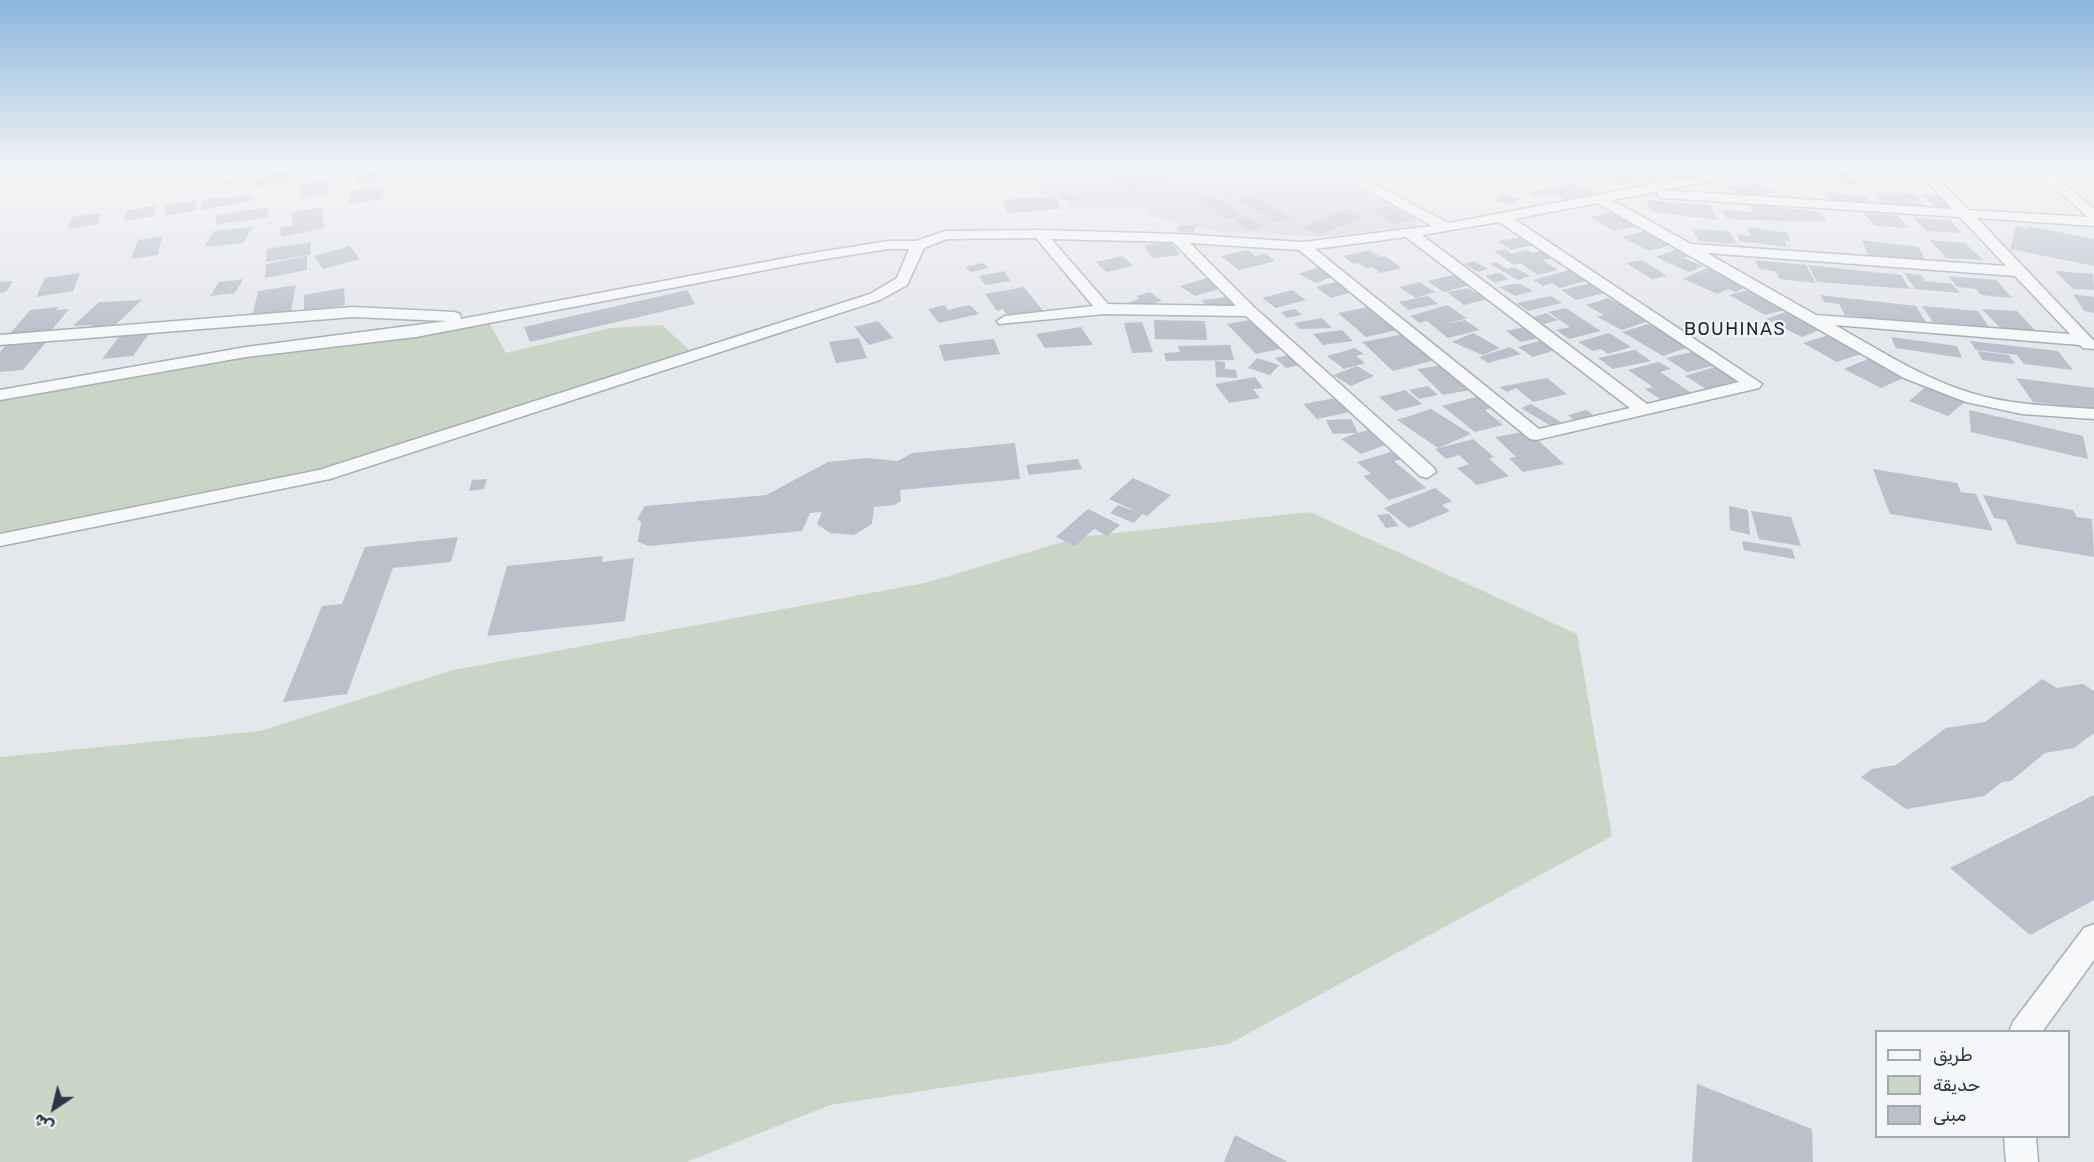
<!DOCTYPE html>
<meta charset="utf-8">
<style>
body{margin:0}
#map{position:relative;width:2094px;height:1162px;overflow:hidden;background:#e4e7ec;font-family:Rubik,"Noto Sans Arabic",sans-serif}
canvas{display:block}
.legend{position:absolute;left:1875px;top:1030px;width:195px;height:108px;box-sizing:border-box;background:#f4f6f9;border:2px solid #a4a8b1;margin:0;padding:8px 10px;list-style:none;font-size:18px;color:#2b3445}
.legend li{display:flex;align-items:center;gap:12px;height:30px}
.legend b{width:30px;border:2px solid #a4a8b1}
.north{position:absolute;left:24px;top:1078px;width:60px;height:60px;-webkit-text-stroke:4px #f4f6f9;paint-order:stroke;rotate:215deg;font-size:16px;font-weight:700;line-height:24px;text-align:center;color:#2b3445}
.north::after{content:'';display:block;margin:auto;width:21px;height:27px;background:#2b3445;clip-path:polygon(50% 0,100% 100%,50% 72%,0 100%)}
</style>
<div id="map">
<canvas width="2094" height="1162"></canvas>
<ul class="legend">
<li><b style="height:8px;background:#f7f8fa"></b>طريق</li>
<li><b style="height:16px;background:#c9d6c5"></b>حديقة</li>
<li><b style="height:16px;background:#bbc0ca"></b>مبنى</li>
</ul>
<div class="north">ش</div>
</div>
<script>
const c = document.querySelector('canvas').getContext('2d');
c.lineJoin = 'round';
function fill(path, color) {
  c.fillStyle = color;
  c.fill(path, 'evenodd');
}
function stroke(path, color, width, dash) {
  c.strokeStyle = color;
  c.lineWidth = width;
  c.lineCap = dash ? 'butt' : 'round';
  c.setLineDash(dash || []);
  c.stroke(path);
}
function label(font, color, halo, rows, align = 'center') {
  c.font = font + ' Rubik,sans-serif';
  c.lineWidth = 4.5;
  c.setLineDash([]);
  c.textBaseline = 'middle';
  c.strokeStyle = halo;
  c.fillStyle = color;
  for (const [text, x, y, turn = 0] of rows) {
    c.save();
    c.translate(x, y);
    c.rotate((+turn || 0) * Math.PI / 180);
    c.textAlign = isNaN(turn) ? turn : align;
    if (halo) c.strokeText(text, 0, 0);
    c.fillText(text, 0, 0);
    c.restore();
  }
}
fill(new Path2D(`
 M1018 171H1325L1413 216 1418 226 1321 237 1217 231 1148 216 1144 208H1066L1067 198 1050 199Z`), '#d2d6de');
fill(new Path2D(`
 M487 319 506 353 611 328 662 325 695 355 323 475 0 540V395Z
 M1310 512 1577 634 1612 836 1229 1044 830 1105 687 1162H0V757L260 731 453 670 925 583 1079 537Z`), '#c9d6c5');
fill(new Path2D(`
 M289 171H326L328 173 268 187 267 185 254 188 249 180Z
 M384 171 382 182 354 185 357 176Z
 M1092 171 1140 173 1198 171 1160 185 1151 181 1131 189Z
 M1299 171H1328L1331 172 1313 178Z
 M1606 171H1674L1688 177 1670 182 1663 179 1648 183 1641 180 1622 185 1596 174Z
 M1831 171H1840L1855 177 1850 178 1861 183 1848 187 1818 174Z
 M247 177 244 182 223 184 226 179Z
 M325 180 331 192 302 198 296 186Z
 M1575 183 1596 193 1565 200 1551 193 1537 197 1529 193Z
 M1761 184 1778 193 1743 197 1727 187Z
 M384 186 383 199 349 204 350 191Z
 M1824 192 1867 196 1872 204 1829 200Z
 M1873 192 1915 194 1924 202 1885 201 1922 203 1926 208 1883 205Z
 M253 194 251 201 200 210 203 200Z
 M1061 194H1078L1079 200H1061Z
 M1921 194 1948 195 1965 210 1937 209Z
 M1251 195 1292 218 1276 222 1235 199Z
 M1501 195 1519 199 1514 205 1496 201Z
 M1055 196 1061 209 1007 213 1003 200Z
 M1214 196 1243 215 1226 219 1197 200Z
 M196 200 197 210 165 216V206Z
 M1646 200 1710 205 1718 220 1652 212Z
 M1749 205 1819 211 1827 222 1727 219 1722 210 1753 212Z
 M156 206 153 216 124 221 127 210Z
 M1388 206 1414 218 1396 224 1371 211Z
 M267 207 268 217 216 225V216Z
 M321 207 325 228 281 237 280 228 293 225 291 212Z
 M1345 209 1363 217 1319 235 1302 227Z
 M1616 211 1641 225 1614 231 1590 217Z
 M101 213 97 224 68 229 72 217Z
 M1863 213 1897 215 1909 228 1875 226Z
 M1245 216 1264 226 1251 230 1233 220Z
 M1914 218 1950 220 1962 233 1926 231Z
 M1180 224 1196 226 1193 233 1177 231Z
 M2016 226 2027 229 2028 226 2094 239V266L2010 249Z
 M253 227 243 243 204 247 214 231Z
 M1748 227 1788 233 1790 241 1785 240 1787 247 1739 241 1737 234 1750 236Z
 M1692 229 1729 231 1737 244 1699 241Z
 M1648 230 1675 244 1649 251 1622 237Z
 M163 236 157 255 131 259 138 240Z
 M1520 237 1533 245 1511 250 1498 241Z
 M1862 240 1919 247 1926 262 1868 255Z
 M1930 240 1965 243 1983 260 1946 258Z
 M311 242 310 255 266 262 267 249Z
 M1172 242 1180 255 1152 258 1144 245Z
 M350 246 360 259 323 269 314 256Z
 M1680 248 1694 254 1684 258 1703 266 1689 272 1656 257Z
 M1505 249 1511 254 1527 250 1532 253 1543 251 1554 258 1542 260 1558 270 1538 275 1520 263 1514 265 1494 251Z
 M1248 250 1256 256 1265 253 1275 261 1239 270 1221 256Z
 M1369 250 1381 257 1385 256 1402 268 1381 273 1372 267 1366 268 1358 263 1354 264 1343 256Z
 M307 256V270L265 278 266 264Z
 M1123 256 1133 266 1106 272 1096 262Z
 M1642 260 1667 276 1652 279 1626 263Z
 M1755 260 1806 265 1816 283 1780 279 1775 271 1759 269Z
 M1474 261 1488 269 1478 272 1464 264Z
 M1496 262 1507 269 1514 267 1530 276 1518 280 1490 264Z
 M983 263 988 268 971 272 965 267Z
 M1808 265 1901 275 1910 289 1817 282Z
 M1318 267 1334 276 1316 283 1299 274Z
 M1707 268 1750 285 1736 292 1728 289 1718 294 1683 279Z
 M1573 269 1592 279 1560 288 1552 283 1543 286 1533 280Z
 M1004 271 1011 281 985 285 979 276Z
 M2055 271 2093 274 2094 290 2073 289Z
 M80 273 73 291 36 297 45 278Z
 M1499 273 1509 279 1495 283 1485 276Z
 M1904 273 1921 275 1925 281 1952 284 1960 293 1915 289Z
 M1458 274 1474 284 1444 292 1427 281Z
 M1948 276 1996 280 2012 298 1981 295 1976 289 1957 287Z
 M1207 278 1222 288 1195 296 1180 286Z
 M243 279 235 293 210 296 219 282Z
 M13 281 6 292 0 293V282Z
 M1340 281 1356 291 1331 298 1316 287Z
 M1419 282 1435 292 1416 298 1399 287Z
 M1597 282 1612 291 1576 300 1561 290Z
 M1512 284H1521L1533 291 1515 296 1499 287Z
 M296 285 291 311 252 317 258 291Z
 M1024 287 1043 311 1009 318 1003 309 997 311 985 294Z
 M344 288 345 305 304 312V295Z
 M1468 288 1475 293 1482 291 1492 298 1464 305 1447 292Z
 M1752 289 1788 309 1765 315 1729 295Z
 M687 290 695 304 530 342 524 327Z
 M1292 290 1306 300 1276 308 1262 298Z
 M1150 292 1162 301 1137 308 1129 302 1139 299 1136 296Z
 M2073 294 2094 297V313L2084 311Z
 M1820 295 1916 306 1927 324 1845 315 1839 304 1824 302Z
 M1234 296 1240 307 1208 310 1202 300Z
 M1428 296 1438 304 1408 310 1399 302Z
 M1551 296 1562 303 1528 311 1517 303Z
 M1608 298 1651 320 1622 330 1597 317 1604 315 1586 305Z
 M142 300 110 330 85 331 92 325 73 326 99 302Z
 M945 305 948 310 970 305 979 314 939 323 928 309Z
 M1447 305 1467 318 1446 324 1465 320 1480 330 1448 338 1427 321 1420 323 1410 316Z
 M1374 306 1402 329 1366 337 1338 313Z
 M1922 306 1978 311 1990 328 1933 322Z
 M59 307 56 310 69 309 51 331 9 335 30 310Z
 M1566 308 1601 331 1569 339 1556 330 1570 327 1548 312Z
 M1295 309 1302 315 1287 318 1281 312Z
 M1982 309 2017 311 2036 331 2000 328Z
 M1791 310 1827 327 1802 337 1766 319Z
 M1546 313 1558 320 1544 324 1533 317Z
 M1322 318 1332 328 1300 329 1294 323Z
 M1255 319 1285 348 1256 354 1227 324Z
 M1154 320 1205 321 1207 340 1155 339Z
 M878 321 893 338 869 345 854 327Z
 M1142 322 1153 352 1132 353 1124 323Z
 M1648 324 1689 347 1663 356 1622 332Z
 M1529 326 1544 337 1521 342 1506 331Z
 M1081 327 1093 345 1045 348 1036 334Z
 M1342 330 1353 341 1323 345 1313 334Z
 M1473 333 1500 348 1483 355 1452 342Z
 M1609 333 1631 347 1608 354 1601 349 1593 351 1578 342Z
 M149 334 133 356 102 359 119 337Z
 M1404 334 1435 360 1393 371 1362 342Z
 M1832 334 1867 352 1837 362 1803 343Z
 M1891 337 1957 346 1962 358 1896 348Z
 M859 338 867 358 836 363 829 342Z
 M994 339 1000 354 944 361 939 345Z
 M1546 339 1561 348 1533 357 1518 347Z
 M47 341 23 370 0 372V352L6 345Z
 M1970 341 2058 351 2073 370 2024 364 2017 355 1976 350Z
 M1230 345 1234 360 1166 361 1164 353 1180 352 1178 346Z
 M1510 347 1521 354 1488 363 1479 357Z
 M1355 348 1364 354 1356 356 1365 363 1344 369 1327 356Z
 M1635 350 1651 361 1613 369 1598 358Z
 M1696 351 1717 365 1687 372 1666 358Z
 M1977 351 2009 355 2015 364 1982 360Z
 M1298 353 1309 363 1286 368 1275 358Z
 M1257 358 1279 365 1270 375 1248 368Z
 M1870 358 1908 376 1881 388 1844 369Z
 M1215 361 1225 362V369L1236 370 1237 378 1216 377Z
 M1659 362 1671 369 1660 372 1692 393 1663 401 1645 389 1653 387 1628 370Z
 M1445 365 1476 389 1443 395 1417 369Z
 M1357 366 1374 376 1351 386 1333 375Z
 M1715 367 1738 380 1708 390 1685 376Z
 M1255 377 1263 388 1253 389 1260 398 1229 403 1215 384Z
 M1547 378 1567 394 1533 402 1516 388 1507 392 1499 387Z
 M2016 378 2094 388V410L2033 402Z
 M1928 385 1967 400 1948 416 1909 401Z
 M1428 386 1438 395 1419 399 1409 390Z
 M1405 390 1422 404 1395 411 1379 397Z
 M1483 395 1497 406 1485 410 1503 425 1475 432 1442 406Z
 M1341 397 1355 411 1317 419 1303 404Z
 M1531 404 1561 422 1551 426 1521 408Z
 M1431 409 1471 434 1438 448 1397 420Z
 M1586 410 1598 418 1579 424 1568 415Z
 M1969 410 2083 436 2088 459 1971 432Z
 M1351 419 1358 433 1371 429 1390 443 1361 454 1341 439 1357 433 1333 434 1326 420Z
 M1528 431 1564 464 1523 472 1509 458 1516 457 1495 437Z
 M1473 439 1494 457 1489 459 1509 476 1477 485 1457 468 1469 464 1459 455 1446 459 1435 449Z
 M1015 443 1020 479 900 490 901 501 894 505 874 507 872 524 854 535 830 533 817 524 822 512 810 513 802 531 649 546 638 542 641 522 637 519 645 506 766 495 828 462 866 458 898 461 912 453Z
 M1394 451 1403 459 1394 461 1426 488 1389 500 1363 476 1371 474 1357 462Z
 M1078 459 1082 469 1029 475 1026 465Z
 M1873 469 1957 483 1961 492 1976 494 1993 531 1890 514Z
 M1133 478 1171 495 1147 516 1142 514 1134 523 1110 513 1118 505 1140 513 1109 499Z
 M487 479 484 489 469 491 472 480Z
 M1435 488 1452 501 1442 505 1450 511 1409 528 1384 508Z
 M1983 495 2073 510 2077 517 2092 519 2094 557 2017 544 2006 520 1994 518Z
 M1729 506 1748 510 1750 535 1730 530Z
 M1088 509 1120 525 1107 536 1094 529 1075 546 1056 537Z
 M1751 511 1791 517 1801 546 1759 539Z
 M1389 514 1399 526 1386 528 1377 515Z
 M458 537 451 562 393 568 347 694 283 702 322 606 342 604 365 547Z
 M1742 541 1792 549 1795 559 1744 550Z
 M603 556 602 562 634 558 625 621 487 636 507 566Z
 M2042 679 2057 688 2083 684 2094 691V733L2074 748 2045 753 2011 781 2002 782 1984 796 1906 809 1861 777 1872 769 1896 765 1946 728 1985 722Z
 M2094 795V900L2030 935 1950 868Z
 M1697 1084 1812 1129 1813 1162H1692Z
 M1235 1135 1288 1162H1224Z`), '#bbc0ca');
const street = new Path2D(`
 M1333 171H1348L1449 223 1723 171H1748L1742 175 1663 190 1952 209 1918 171H1931L1968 210 2088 217 2036 171 2094 172V180L2056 177 2094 209V226L1977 218 2094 341V349L2083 348 2080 345 1835 325C1879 350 1922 378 1971 393 2010 405 2053 406 2094 409V419L2022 414 1966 402 1904 378 1597 203 1514 219 1762 384 1759 388 1536 440 1530 439 1299 250 1190 243 1255 308 1434 468 1436 472 1427 478 1420 476 1246 316 1104 314 999 324 997 321 1005 316 1093 306 1036 238 947 239 924 248 907 285 880 300 330 479 0 546V534L319 470 870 294 897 278 909 249H888L807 262 416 337 246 357 0 400V390L246 347 447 321 353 317 0 345V335L353 307 454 312 460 314 461 319 807 254 888 241H916L945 231 1040 230 1177 234 1303 242 1432 226ZM1658 191V197L1663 198 1960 217 2006 266 1691 244 1612 200 1661 191ZM1499 222 1739 382 1647 404 1422 235ZM1406 237 1630 408 1539 429 1315 249ZM1051 239 1173 242 1236 306 1108 304ZM1707 253 2015 276 2070 334 1816 315Z
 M2094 924V960L2042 1032H2009L2013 1022 2084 928Z
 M2004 1136H2036L2038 1162H2006Z`);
stroke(street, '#a9aeb7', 3);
fill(street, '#f7f8fa');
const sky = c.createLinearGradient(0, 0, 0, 333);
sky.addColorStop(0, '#8bb4dd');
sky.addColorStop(0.51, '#f3f4f6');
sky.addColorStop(1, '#f3f4f600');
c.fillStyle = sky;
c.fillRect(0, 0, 2094, 333);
c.letterSpacing = '1.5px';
label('18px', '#1d2536', '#f4f6f9', [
 ["BOUHINAS",1735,330]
]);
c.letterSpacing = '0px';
</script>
